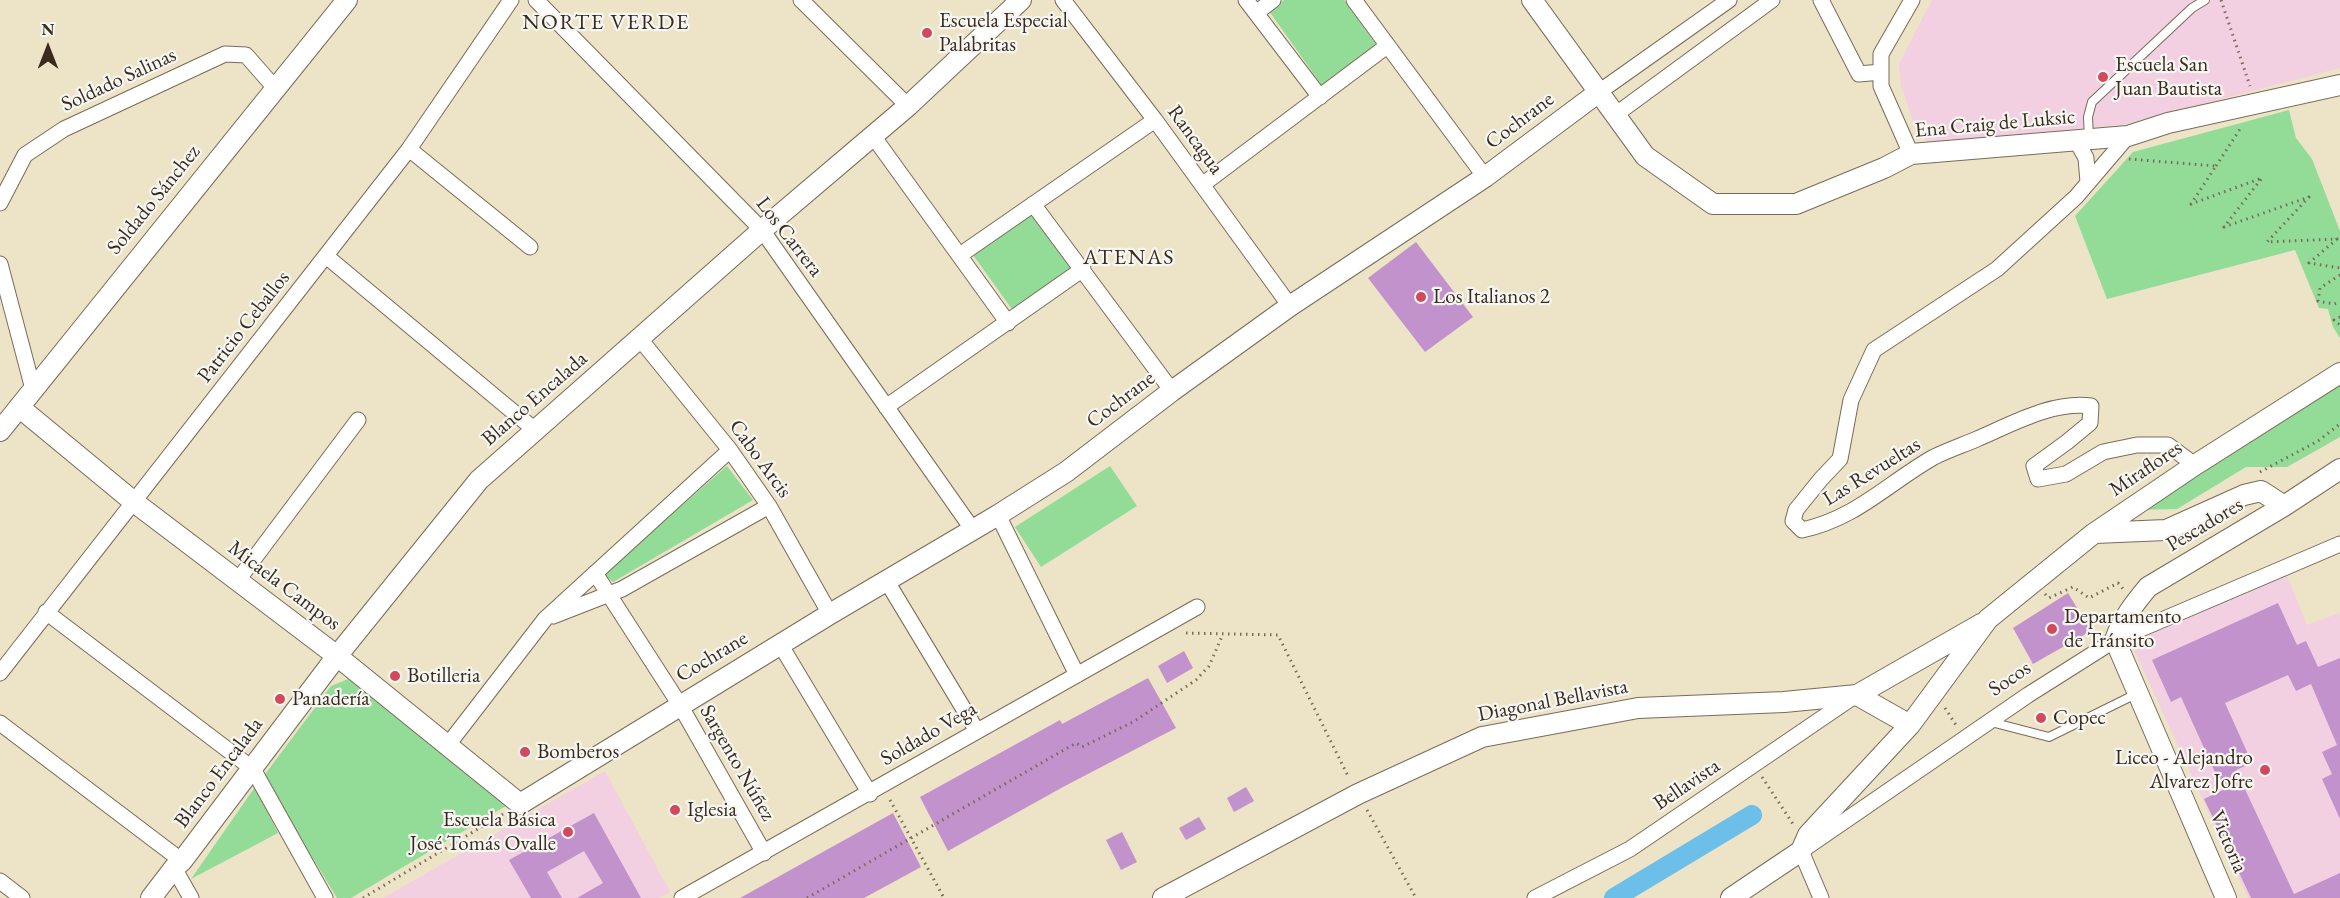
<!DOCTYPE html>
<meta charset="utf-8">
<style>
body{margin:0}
#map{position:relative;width:2340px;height:898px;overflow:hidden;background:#ede3c7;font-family:"EB Garamond",serif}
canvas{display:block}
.north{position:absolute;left:18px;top:18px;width:60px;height:60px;-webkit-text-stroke:4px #f6f6f2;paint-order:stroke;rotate:0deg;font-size:16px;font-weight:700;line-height:24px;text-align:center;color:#3b2a1e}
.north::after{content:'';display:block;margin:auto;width:21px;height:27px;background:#3b2a1e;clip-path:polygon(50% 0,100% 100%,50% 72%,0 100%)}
</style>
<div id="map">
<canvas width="2340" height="898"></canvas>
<div class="north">N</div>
</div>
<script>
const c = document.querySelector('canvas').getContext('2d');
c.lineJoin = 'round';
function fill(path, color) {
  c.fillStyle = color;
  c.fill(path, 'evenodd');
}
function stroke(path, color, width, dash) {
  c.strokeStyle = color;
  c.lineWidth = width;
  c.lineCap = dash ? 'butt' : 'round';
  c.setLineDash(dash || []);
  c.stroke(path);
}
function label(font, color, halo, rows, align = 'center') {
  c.font = font + ' "EB Garamond",serif';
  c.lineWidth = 4.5;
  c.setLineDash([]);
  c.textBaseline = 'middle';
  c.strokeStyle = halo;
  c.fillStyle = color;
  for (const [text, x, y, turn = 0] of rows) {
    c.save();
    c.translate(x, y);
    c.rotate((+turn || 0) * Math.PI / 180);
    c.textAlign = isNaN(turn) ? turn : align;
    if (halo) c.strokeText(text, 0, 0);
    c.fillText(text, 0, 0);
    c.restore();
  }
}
fill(new Path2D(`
 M1932 0H2340V68L2122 125 1928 142 1915 126 1901 86 1899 64Z
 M2285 571 2307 625 2339 613 2340 616V898H2248L2131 643Z
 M605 771 670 892 659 898H383Z`), '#f2cfe1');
fill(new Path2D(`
 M1284 0H1344L1378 47 1323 87 1269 11Z
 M2289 110 2296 138 2312 159 2340 231V338L2333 327 2328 309 2319 308 2295 250 2107 299 2075 216 2133 152Z
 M1032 213 1074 270 1014 312 973 255Z
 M2340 385V437L2287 467H2246L2177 509 2136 510Z
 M727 466 753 500 613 582 603 574Z
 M1110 466 1137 506 1041 567 1015 527Z
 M348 679 511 803 351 898H337L263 777 331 686Z
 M255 787 278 833 191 879Z`), '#92dc98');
stroke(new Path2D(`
 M1614 898 1752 815`), '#6cbfe8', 20);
fill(new Path2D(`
 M1416 242 1473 317 1425 352 1368 278Z
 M2068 593 2091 631 2033 664 2013 628Z
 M2278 603 2297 645 2306 641 2318 667 2340 658V819L2322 779 2332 774 2322 752 2337 745 2311 684 2296 691 2288 675 2225 703 2252 763 2236 770 2294 894 2340 873V898H2251L2204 799 2223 790 2181 697 2171 702 2152 660Z
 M1184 651 1193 668 1167 683 1158 666Z
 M1148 678 1176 728 1063 787 948 851 920 797 1060 720 1062 724Z
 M1246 787 1254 801 1234 812 1227 798Z
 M594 813 641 898H577L603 883 584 851 547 872 562 898H531L509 860Z
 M893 813 921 867 864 898H740Z
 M1199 817 1206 829 1186 840 1179 828Z
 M1122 832 1137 862 1121 870 1106 840Z`), '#c292cc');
const service = new Path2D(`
 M2089 139 2088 117 2092 102 2192 8 2205 0
 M1991 722 2049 737 2138 693`);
const minor = new Path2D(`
 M536 0 762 230 973 530
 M801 0 908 106
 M1063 0 1155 120 1290 306
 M1246 0 1320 97
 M1354 0 1485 177
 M1821 0 1859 74 1881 72
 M1256 13 1273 0
 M1599 92 1729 0
 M1615 115 1772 0
 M873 136 1008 323
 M2128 136 2076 197 1997 269 1874 350 1851 400 1840 459 1821 479 1796 510 1793 521 1802 530C1857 518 1888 483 1934 457 1948 450 1963 445 1977 439 2012 424 2052 401 2091 406L2090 423 2067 442 2034 466 2038 479 2066 474 2103 452 2137 445H2168L2195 465
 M2076 140 2086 158 2088 182
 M409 149 530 247
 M1911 154 1881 86V54L1912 0
 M1202 185 1387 46
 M0 203 25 155 64 129 225 54 246 55 275 88
 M1033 204 1172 391
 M960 255 1155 120
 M326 256 535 430
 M0 264 33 389
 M640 339 730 450 769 506 830 614
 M886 407 1083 269
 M998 515 1077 675
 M595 573 680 705 764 853
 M238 580 358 420
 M886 580 977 731
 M46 612 253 769 325 898
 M553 616 622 589 769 506
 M780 644 870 794
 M0 673 409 149 511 0
 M0 723 182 861
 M447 746 545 619 730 450
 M174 868 191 898
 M0 881 22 898
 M682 898 1197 607
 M1535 898 1630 849 1856 695
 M1821 898 1801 851 2028 695 2115 640 2340 544`);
const tertiary = new Path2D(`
 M1532 0 1645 156 1713 204H1796L1884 168 1911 154 2128 136 2168 123 2340 85
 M19 407 134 502 337 656 520 804 830 614 998 515 1066 472 1172 391 1290 306 1485 177 1599 92
 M0 431 347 0
 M2095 533 2166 530 2244 495 2261 491 2284 506
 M1857 695 1981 624
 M151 898 174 868 182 861 337 656 479 480 762 230 908 106 1021 0
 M1163 898 1358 794 1482 737 1638 708 1784 702 1857 695 1910 725
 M1731 898 1801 851 1808 835 1819 823 1910 725 1988 619 2093 534 2195 465 2340 373
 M2226 898 2115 640C2122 619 2134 604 2148 587L2284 506 2340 469`);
stroke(service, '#796b59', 10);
stroke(minor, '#796b59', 17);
stroke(tertiary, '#796b59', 22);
stroke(new Path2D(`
 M2221 0 2250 86
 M2129 159 2216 166 2191 204 2262 178 2224 227 2309 197 2267 242 2337 239 2309 263 2340 268
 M2216 166 2242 126
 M2340 275 2320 288 2318 301 2334 304 2340 302
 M2340 317 2334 320 2340 325
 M2260 472 2318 441 2340 424
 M2045 594 2049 598 2073 587 2089 598 2118 583 2124 590
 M1186 633 1278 635 1349 778
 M1945 708 1956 725
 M1762 777 1793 824
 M890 800 944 898
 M1367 810 1416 898
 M363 898 503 814
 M807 898 1076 743 1082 747 1133 722 1196 680 1209 666 1223 634`), '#796b59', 3, [1.5, 4.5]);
stroke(service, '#fff', 8);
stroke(minor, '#fff', 15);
stroke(tertiary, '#fff', 20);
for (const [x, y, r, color] of [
 [927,33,6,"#d1495b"],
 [2103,77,6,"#d1495b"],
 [1421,297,6,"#d1495b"],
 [2052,629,6,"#d1495b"],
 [395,676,6,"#d1495b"],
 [280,699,6,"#d1495b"],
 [2041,718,6,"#d1495b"],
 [525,752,6,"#d1495b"],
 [2265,770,6,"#d1495b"],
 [675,810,6,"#d1495b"],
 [568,832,6,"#d1495b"]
]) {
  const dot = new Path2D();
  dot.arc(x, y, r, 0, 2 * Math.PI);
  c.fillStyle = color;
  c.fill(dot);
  stroke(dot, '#f6f6f2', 2);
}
label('21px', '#3b2a1e', '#f6f6f2', [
 ["Escuela Especial",939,21],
 ["Palabritas",939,45],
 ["Escuela San",2115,65],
 ["Juan Bautista",2115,89],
 ["Los Italianos 2",1433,297],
 ["Departamento",2064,617],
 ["de Tránsito",2064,641],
 ["Botilleria",407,676],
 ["Panadería",292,699],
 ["Copec",2053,718],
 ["Bomberos",537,752],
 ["Liceo - Alejandro",2253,758,"right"],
 ["Alvarez Jofre",2253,782,"right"],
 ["Iglesia",687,810],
 ["Escuela Básica",556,820,"right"],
 ["José Tomás Ovalle",556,844,"right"]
], 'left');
label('21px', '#3b2a1e', '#f6f6f2', [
 ["Soldado Salinas",119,80,-25],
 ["Cochrane",1520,121,-37],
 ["Ena Craig de Luksic",1995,124,-5],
 ["Rancagua",1195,140,54],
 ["Soldado Sánchez",154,200,-51],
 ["Los Carrera",789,237,52],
 ["Patricio Ceballos",244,327,-52],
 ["Blanco Encalada",535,399,-41],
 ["Cochrane",1121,400,-37],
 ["Cabo Arcis",760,459,54],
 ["Miraflores",2146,469,-34],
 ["Las Revueltas",1872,472,-32],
 ["Pescadores",2205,525,-31],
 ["Micaela Campos",284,586,37],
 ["Cochrane",712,657,-31],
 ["Socos",2010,679,-34],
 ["Diagonal Bellavista",1553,701,-11],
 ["Soldado Vega",929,734,-30],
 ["Sargento Núñez",737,763,60],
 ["Blanco Encalada",219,773,-53],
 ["Bellavista",1687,785,-34],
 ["Victoria",2228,842,67]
]);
c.letterSpacing = '1.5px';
label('22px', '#3b2a1e', '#f6f6f2', [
 ["NORTE VERDE",606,23],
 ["ATENAS",1129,258]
]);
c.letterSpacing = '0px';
</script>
